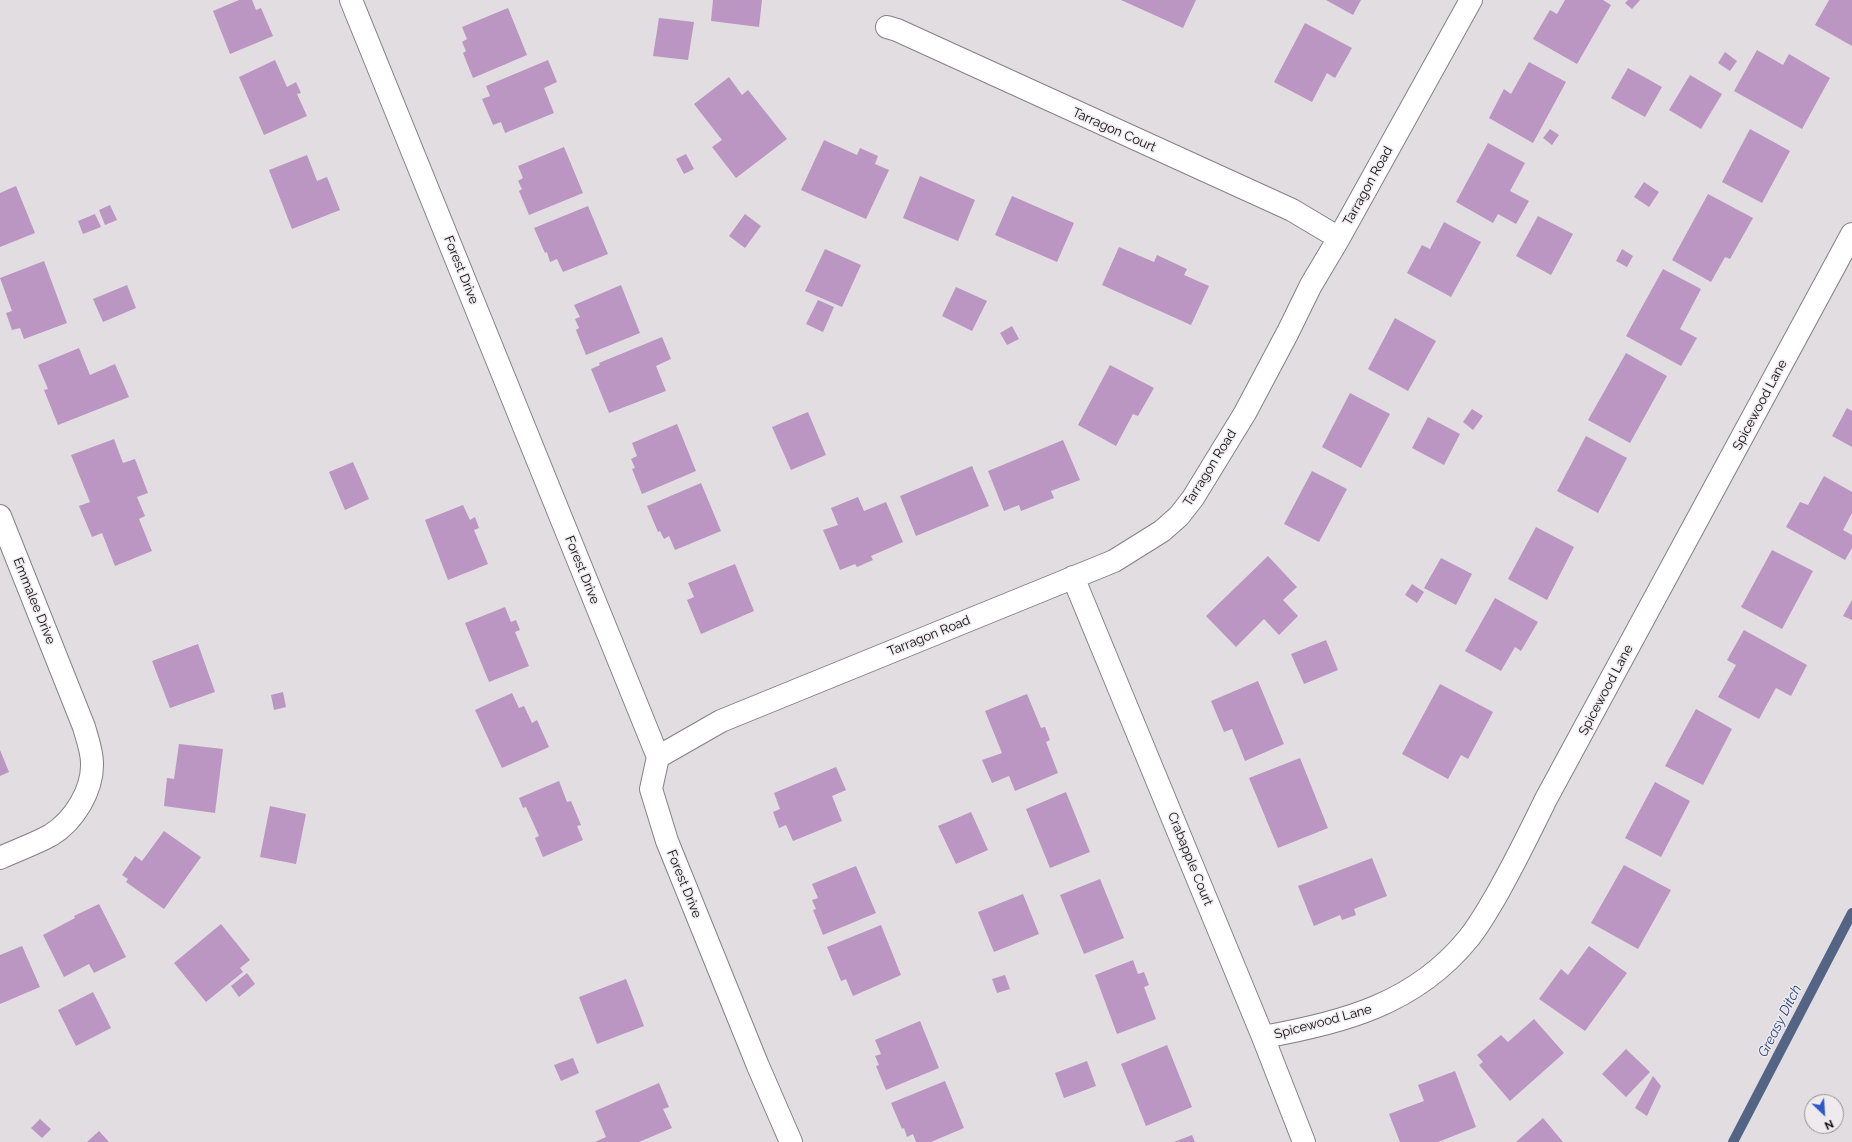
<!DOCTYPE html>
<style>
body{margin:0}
#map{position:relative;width:1852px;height:1142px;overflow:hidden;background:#e1dde1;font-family:Raleway,sans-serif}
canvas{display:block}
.north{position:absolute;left:1804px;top:1094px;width:40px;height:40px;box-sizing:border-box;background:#eeeaee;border:1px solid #949194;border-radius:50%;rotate:155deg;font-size:11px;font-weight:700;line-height:16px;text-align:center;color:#0e0c0d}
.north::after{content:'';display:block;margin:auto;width:14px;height:18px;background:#2c5ac9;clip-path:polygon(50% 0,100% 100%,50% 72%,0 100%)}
</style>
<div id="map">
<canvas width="1852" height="1142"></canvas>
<div class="north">N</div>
</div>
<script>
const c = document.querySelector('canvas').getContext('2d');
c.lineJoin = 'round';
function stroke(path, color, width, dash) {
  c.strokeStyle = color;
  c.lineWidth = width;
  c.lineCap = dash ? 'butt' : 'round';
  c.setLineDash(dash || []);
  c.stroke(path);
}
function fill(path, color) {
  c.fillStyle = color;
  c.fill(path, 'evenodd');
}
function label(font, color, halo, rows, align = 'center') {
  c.font = font + ' Raleway,sans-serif';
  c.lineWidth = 3;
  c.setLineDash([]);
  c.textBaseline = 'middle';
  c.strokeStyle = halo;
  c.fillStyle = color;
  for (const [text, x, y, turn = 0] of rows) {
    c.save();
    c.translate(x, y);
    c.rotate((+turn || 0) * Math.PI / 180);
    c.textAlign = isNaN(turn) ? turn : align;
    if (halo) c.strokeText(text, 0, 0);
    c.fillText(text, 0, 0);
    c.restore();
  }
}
stroke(new Path2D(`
 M1733 1142 1852 913`), '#536485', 10);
fill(new Path2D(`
 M239 0H252L256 10 261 8 273 36 230 54 213 11Z
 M713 0H762L759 27 711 21Z
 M1121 0H1196L1183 28Z
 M1326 0H1361L1353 15Z
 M1565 0H1603L1611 5 1577 64 1533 39 1550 10 1557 14Z
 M1628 0H1640L1632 9 1625 3Z
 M1829 0H1852V46L1815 25Z
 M508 8 527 55 473 78 463 53 466 51 462 42 467 39 462 27Z
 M659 18 694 22 688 60 653 56Z
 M1305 23 1352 48 1335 78 1327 73 1312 102 1274 82Z
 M1757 50 1783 65 1789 54 1830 78 1802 129 1734 91Z
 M1725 52 1737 61 1730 71 1718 63Z
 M275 60 287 87 296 82 301 93 297 94 307 116 264 135 239 77Z
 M548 60 557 82 544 88 554 113 505 133 501 122 493 125 482 99 490 96 486 86Z
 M1529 62 1566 82 1533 143 1489 118 1504 89 1511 94Z
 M1628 68 1662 87 1645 117 1611 98Z
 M1690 75 1722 94 1701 129 1669 110Z
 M729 77 742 95 748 90 787 139 736 178 712 147 722 140 694 104Z
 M1550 129 1559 135 1552 145 1543 138Z
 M1750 129 1790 151 1762 203 1722 182Z
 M824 140 857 155 860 148 878 156 875 164 889 170 866 219 801 190Z
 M1488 143 1525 163 1510 191 1529 201 1516 224 1498 214 1493 223 1456 202Z
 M564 147 583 193 529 215 519 191 522 189 518 181 523 178 518 166Z
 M686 154 694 169 684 174 676 159Z
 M307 155 317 181 327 177 340 210 292 229 269 170Z
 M920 176 975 200 958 241 903 218Z
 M1644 182 1659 192 1649 207 1634 197Z
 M16 186 35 233 0 247V193Z
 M1708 194 1753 218 1730 259 1725 257 1711 282 1672 260Z
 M1012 196 1074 223 1057 262 995 235Z
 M110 205 117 220 105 225 99 210Z
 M588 206 608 254 563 272 557 259 550 262 547 252 545 253 534 228Z
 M95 214 101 227 83 234 78 221Z
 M745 214 761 226 745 248 729 236Z
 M1538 216 1573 234 1551 275 1516 256Z
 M1444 222 1481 242 1451 297 1407 273 1422 245 1430 249Z
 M1119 247 1154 262 1157 255 1187 269 1184 275 1209 286 1191 325 1102 285Z
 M825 249 861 265 842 307 805 291Z
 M1622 249 1633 256 1627 267 1616 261Z
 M44 261 67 323 24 339 20 328 12 330 6 313 12 311 0 278Z
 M1663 269 1701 289 1680 329 1697 338 1681 366 1626 336Z
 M127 285 136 308 103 322 93 299Z
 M621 285 640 333 586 355 576 330 579 328 575 319 580 317 574 305Z
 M956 287 987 301 972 331 942 316Z
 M818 300 834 307 823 332 806 324Z
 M1395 318 1436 341 1408 391 1368 369Z
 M1012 326 1019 339 1007 345 1000 333Z
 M662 337 671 359 656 366 666 391 609 413 591 369 600 365 599 363Z
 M79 348 90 375 115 364 129 397 58 425 44 390 48 389 38 365Z
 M1626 353 1667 376 1630 443 1588 420Z
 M1110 365 1154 388 1138 416 1133 414 1116 446 1078 425Z
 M1350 393 1390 414 1361 468 1322 447Z
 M1847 408 1852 411V447L1832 436Z
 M1472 409 1483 416 1473 430 1463 422Z
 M808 412 826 455 791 470 772 427Z
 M1428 417 1460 434 1444 465 1412 448Z
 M677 424 696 471 642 494 632 469 635 468 631 459 637 456 632 443Z
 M1586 436 1627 458 1598 513 1557 491Z
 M114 439 123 463 135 459 148 493 137 497 145 516 139 519 152 551 115 566 102 533 92 537 79 506 90 502 71 455Z
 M1063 440 1080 480 1051 491 1054 498 1021 511 1019 505 1004 511 988 471Z
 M353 462 369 499 345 510 329 472Z
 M972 466 989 506 916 536 900 496Z
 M1312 471 1347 489 1319 542 1284 524Z
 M1824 476 1852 492V513L1843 530 1852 535V548L1845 560 1786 527 1800 502 1808 505Z
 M701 483 721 531 675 550 669 536 664 539 660 531 658 532 647 506Z
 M858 497 864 511 886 502 903 542 871 556 873 560 857 567 855 564 840 570 823 530 838 525 831 508Z
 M463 505 470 520 475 517 479 528 474 530 488 564 448 580 425 520Z
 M1536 527 1574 547 1547 600 1508 579Z
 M1772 550 1813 571 1782 629 1741 607Z
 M1268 556 1297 587 1283 600 1298 616 1279 635 1264 619 1236 647 1206 616Z
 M1441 558 1472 574 1456 605 1424 588Z
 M735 564 754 611 701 634 687 600 694 597 688 583Z
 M1412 584 1424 592 1417 603 1405 595Z
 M1495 598 1538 622 1521 651 1515 647 1501 671 1465 651Z
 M1852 600V620L1843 616Z
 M505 607 511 622 516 620 520 630 515 632 529 666 489 682 465 623Z
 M1744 630 1807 665 1791 696 1776 688 1759 719 1718 697 1736 665 1727 660Z
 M1326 640 1338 670 1304 684 1291 654Z
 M198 644 215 692 170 708 152 661Z
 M1258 681 1284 744 1245 761 1232 729 1224 732 1211 701Z
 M1440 684 1493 712 1468 759 1461 755 1448 779 1402 754Z
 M283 692 286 707 274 710 271 695Z
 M512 693 519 708 524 706 532 723 537 720 549 747 502 768 475 710Z
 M1027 694 1041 728 1045 727 1050 740 1046 742 1058 773 1015 791 1009 776 992 783 982 760 1002 753 985 711Z
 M1696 709 1732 729 1703 785 1665 766Z
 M179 744 223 749 215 813 164 806 167 778 174 779Z
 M0 750 9 772 0 776Z
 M1300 758 1328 828 1278 848 1249 778Z
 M836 767 846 790 832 796 842 821 793 841 786 825 779 828 773 812 780 809 774 793Z
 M559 781 567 802 571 801 581 825 577 826 583 840 543 857 535 838 539 836 526 807 523 808 519 798Z
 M1655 782 1690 801 1661 857 1625 838Z
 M1066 792 1090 852 1050 868 1026 809Z
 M270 806 306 814 296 864 260 857Z
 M971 812 988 850 956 864 938 826Z
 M164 831 201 857 164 909 126 882 128 879 122 875 135 856 142 861Z
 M1372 858 1387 896 1354 909 1356 915 1342 920 1340 915 1314 926 1298 886Z
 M1624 865 1671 890 1638 949 1591 923Z
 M856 866 876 913 823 935 813 910 816 909 812 900 818 898 812 884Z
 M1100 879 1124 938 1084 954 1060 895Z
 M1023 894 1039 934 994 952 978 912Z
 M99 904 126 957 94 973 89 964 64 977 43 935 75 918 74 916Z
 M221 924 250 960 240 968 243 972 206 1002 174 963Z
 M881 925 901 975 853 996 846 979 841 981 827 947Z
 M22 946 40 987 0 1004V955Z
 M1589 946 1627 973 1585 1031 1539 999 1561 969 1568 975Z
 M1133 960 1138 974 1144 972 1149 985 1144 987 1156 1019 1117 1034 1095 975Z
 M247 973 255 984 239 997 231 986Z
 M1005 975 1010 989 997 993 992 979Z
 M626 979 644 1026 597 1044 579 997Z
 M93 992 111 1028 76 1046 58 1010Z
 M1534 1019 1564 1053 1510 1101 1479 1065 1483 1062 1477 1055 1501 1035 1508 1042Z
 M920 1021 939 1068 886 1090 876 1066 879 1065 875 1056 881 1054 875 1040Z
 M1167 1045 1192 1107 1146 1126 1121 1064Z
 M1626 1049 1650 1072 1626 1097 1602 1074Z
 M573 1058 579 1073 561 1081 554 1065Z
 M1087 1061 1096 1086 1064 1098 1055 1073Z
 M1455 1071 1476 1127 1438 1142H1400L1389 1114 1424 1101 1418 1085Z
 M1653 1076 1661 1086 1647 1116 1635 1108Z
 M945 1081 964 1128 931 1142H916L913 1134 907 1137 904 1128 902 1129 891 1103Z
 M659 1083 669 1107 663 1109 672 1128 639 1142H595L606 1137 595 1111Z
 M1543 1118 1563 1142H1516Z
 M40 1119 51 1129 42 1138 31 1128Z
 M99 1131 109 1142H87Z
 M1192 1135 1195 1142H1174Z`), '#bb96c2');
const street = new Path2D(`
 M351 0 658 757 651 789 667 841 758 1066 791 1142
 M887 27 897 30 1292 210 1339 238
 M0 516 84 727C87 738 92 751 92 763 93 790 74 821 51 835 35 844 17 850 0 858
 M1073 577 1263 1037 1304 1142
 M658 757 721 721 1114 561 1162 531 1179 516 1193 498 1245 413 1288 332 1311 285 1339 238 1471 0
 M1263 1037C1342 1023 1415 1004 1468 939 1479 926 1487 911 1496 896 1514 864 1530 832 1546 799L1852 234`);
stroke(street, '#858184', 24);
stroke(street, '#fff', 22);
label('13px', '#0e0c0d', '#eeeaee', [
 ["Tarragon Court",1114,130,24],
 ["Tarragon Road",1368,186,-61],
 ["Forest Drive",461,270,68],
 ["Spicewood Lane",1760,405,-62],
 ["Tarragon Road",1210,468,-58],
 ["Forest Drive",582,570,68],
 ["Emmalee Drive",34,601,68],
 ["Tarragon Road",929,636,-22],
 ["Spicewood Lane",1606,690,-62],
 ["Crabapple Court",1190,859,68],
 ["Forest Drive",684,884,68],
 ["Spicewood Lane",1323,1022,-15]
]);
label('italic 14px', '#27447e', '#eeeaee', [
 ["Greasy Ditch",1780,1021,-63]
]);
</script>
